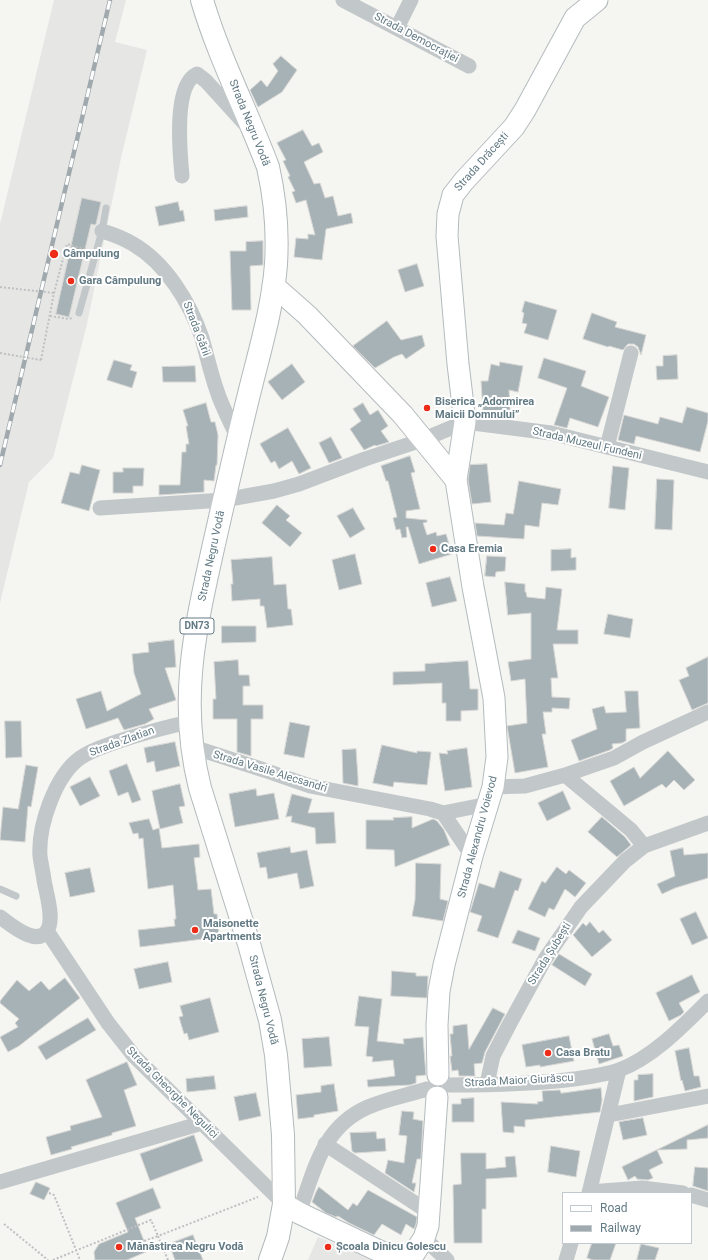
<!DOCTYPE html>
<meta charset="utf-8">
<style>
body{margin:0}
#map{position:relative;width:708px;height:1260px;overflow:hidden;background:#f5f5f1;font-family:Roboto,sans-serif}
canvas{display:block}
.legend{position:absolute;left:562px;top:1192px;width:130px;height:52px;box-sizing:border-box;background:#fff;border:1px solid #c0cace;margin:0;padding:5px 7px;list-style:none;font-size:12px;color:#627a84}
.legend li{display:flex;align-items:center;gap:8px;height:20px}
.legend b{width:20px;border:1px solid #c0cace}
</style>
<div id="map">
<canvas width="708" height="1260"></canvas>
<ul class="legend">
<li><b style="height:5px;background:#fff"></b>Road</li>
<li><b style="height:5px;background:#a0a9ad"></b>Railway</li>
</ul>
</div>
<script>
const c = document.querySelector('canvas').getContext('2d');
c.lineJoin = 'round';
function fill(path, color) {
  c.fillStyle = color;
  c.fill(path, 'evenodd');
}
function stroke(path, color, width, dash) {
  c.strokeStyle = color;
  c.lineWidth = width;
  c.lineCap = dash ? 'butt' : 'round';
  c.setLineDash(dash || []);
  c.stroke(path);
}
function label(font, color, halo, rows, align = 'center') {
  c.font = font + ' Roboto,sans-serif';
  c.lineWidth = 4;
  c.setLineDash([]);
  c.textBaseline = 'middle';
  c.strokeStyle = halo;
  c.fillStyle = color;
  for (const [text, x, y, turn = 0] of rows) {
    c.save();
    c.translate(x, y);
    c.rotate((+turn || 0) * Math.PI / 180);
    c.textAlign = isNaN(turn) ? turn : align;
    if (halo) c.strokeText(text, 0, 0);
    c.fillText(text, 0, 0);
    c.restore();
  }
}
fill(new Path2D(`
 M54 0H126L115 42 147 50 121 158 87 324 53 458 29 482 0 603V224Z
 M318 1237 364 1256 371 1260H308Z`), '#e6e6e5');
const building = new Path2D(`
 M281 56 297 70 282 92 258 107 250 90 261 80 267 87 278 71 273 64Z
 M303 130 312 146 319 143 323 152 304 162 314 184 320 183 325 198 333 196 338 216 351 213 353 223 326 229 322 260 294 257 296 238 308 239V234L315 235 306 200 296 203 292 192 295 191 288 177 290 176 283 161 286 160 277 143Z
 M82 198 101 202 96 224 95 225 91 224 69 317 56 314Z
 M178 202 180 211 183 210 185 221 159 226 155 207Z
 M247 206 248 217 215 221 214 210Z
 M263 241V265L250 266 251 310H232L230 251H246V242Z
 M417 264 424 286 405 292 398 270Z
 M525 301 557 310 548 340 524 333 527 324 522 323 524 313 522 312Z
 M592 313 617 322 615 327 646 335 641 355 638 347 634 344H628L623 350 609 346 608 347 583 339Z
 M387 321 401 340 422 335 425 346 406 359 402 354 394 357 375 368 353 346Z
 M677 355 678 379 657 380 656 366H663V356Z
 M544 358 586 371 581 386 609 397 598 427 570 418 567 428 554 425 567 388 538 378Z
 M114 360 132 365 130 370 137 372 132 388 107 380Z
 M500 362 523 366 518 392 509 390 510 410 483 411 481 381H488L491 364 499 366Z
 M292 364 305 382 282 400 268 382Z
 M195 366 196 382H163L162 367Z
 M206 403 211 422H215L218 435 217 465H216L214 481 204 480V492L159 495V485H180L182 452H186V444H189L186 426H188L183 410Z
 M363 403 370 415 378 410 388 426 381 431 389 442 376 446 375 445 364 450 350 429 361 421 353 409Z
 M687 407 708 413V421L700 452 636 436 634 444 618 440 624 415 658 424 660 417 682 423Z
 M288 428 311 468 299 474 292 461 279 469 275 461 271 463 260 444Z
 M331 437 342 458 329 463 319 443Z
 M410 456 415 472 411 473 420 509 406 511V518L427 520V522L423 523 427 535 436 532 437 536 446 534 452 554 419 564 408 527H406L407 537 402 538 400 529 396 530 393 518 397 517 388 481H386L381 466Z
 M487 464 491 502 472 504 468 480 470 465Z
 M82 465 100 470 89 511 61 503 70 472 79 474Z
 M613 466 629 468 625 510 609 508Z
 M123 468H144L143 486H133V493H113V472H123Z
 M657 479 674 480 672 530 655 529Z
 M519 481 561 489 558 505 542 503 539 527 525 525 524 539 477 536 475 523 504 525 506 513 513 514Z
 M277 505 290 516 286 520 302 533 290 547 262 523Z
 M353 508 365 529 350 538 337 516Z
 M571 549V558L576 557V570L551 571V550Z
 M355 554 362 584 339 590 332 560Z
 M487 556 506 557 505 571 496 572 495 577 485 576Z
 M272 557 274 585 286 584 288 609H291L293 625 267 628 264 606H260V599L232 601 231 584H233L231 560Z
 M450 577 457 601 432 607 426 583Z
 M505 582 525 584V592H526L527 597 545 599 546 587 562 589 557 630H578V644H553L558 678H551L552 697 570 698 569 709 552 708V712H543L546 734H542L548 767 515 773 507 726 527 723 525 679 511 681 508 662 531 659V613L508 615Z
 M608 614 633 619 630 638 604 634Z
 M222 626H256V642L222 643Z
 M174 640 176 667 165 668 176 700 149 709 154 719 145 724 124 730 118 718 86 729 76 699 101 691 107 711 141 694 134 673 132 654 149 652 148 643Z
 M708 657V703L692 710 679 680 689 676 686 668Z
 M238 660 239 675H249L250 686H243V705H263V719H251V756L237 752V719H213V699H216L214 662Z
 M468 661 470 689H478V710L461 711V721H446V703H442V683L393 685V672L425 671V664Z
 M625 691H638L640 728 626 729V741L622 743 612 744 613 748 610 750 579 761 571 740 597 729 592 709 604 706 606 713 626 712Z
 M5 721H21L22 757 6 758Z
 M290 722 310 726 304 758 284 754Z
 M175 742 180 766 156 772 154 761 147 763 144 748Z
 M382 745 417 753V751L431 752 427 785 394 782 393 787 373 783Z
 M467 748 472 787 445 791 439 753 448 754 447 751Z
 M356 749 358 778V786L343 783 342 750Z
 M668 751 695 780 684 790 674 780 666 788 662 784 624 806 610 781 634 767 640 778Z
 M127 764 141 800 132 803 128 792 118 796 109 771Z
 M26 765 38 767 31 807 28 806 25 842 0 840 3 807 18 809Z
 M90 777 100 796 80 806 70 787Z
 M180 784 185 806 179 807 183 823 160 829 152 791Z
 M256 789 257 796 274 793 279 819 235 827 229 794Z
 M563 791 571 809 547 821 538 803Z
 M292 794 312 799 308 813 334 812 336 843 316 844 315 828 291 822 292 816 286 817Z
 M412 817V828L433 819 437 821 444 830 450 845 395 867 394 850 366 849V820H394L393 818Z
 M602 817 625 837 631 845 617 857 588 832Z
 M149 819 153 830 159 828 162 848 199 844 200 857 194 858 198 890 211 889 214 914H217L219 937 140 947 138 930 175 926 174 919H176L173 885 148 889 143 838 139 839 138 833 133 834 129 823Z
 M290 847 291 853 307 850 314 886 300 889 297 873 268 879 266 867 260 868 257 853Z
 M683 848 684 855 708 853V878L675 888 662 894 657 884 675 876 670 851Z
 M416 863 441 864 440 899 448 901 443 921 412 916 415 900Z
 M557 867 566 874 569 870 586 883 575 897 565 889 554 910 549 908 545 917 528 909 542 881 545 883Z
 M90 868 95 892 70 897 65 873Z
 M500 871 522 879 518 891 515 890 498 938 477 931 482 916 470 912 479 883 494 888Z
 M696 912 708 938 692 945 680 919Z
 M590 922 599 933 603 930 612 940 592 957 573 935 583 923 586 926Z
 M518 930 540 938 535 951 512 943Z
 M559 954 592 974 585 986 552 965Z
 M168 962 172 982 139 989 134 969Z
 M392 971 416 973V976H428L427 998 391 996Z
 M692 975 700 992 679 1003 684 1012 681 1015 669 1021 656 993Z
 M65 978 80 998 19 1046 8 1052 0 1037 18 1027 15 1023 19 1019 0 1003V1001L17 980 29 991 41 981 49 990Z
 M359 996 382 999 377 1041 404 1044 403 1039 423 1037 426 1075 416 1076V1083L410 1085 368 1087 367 1080 395 1076 393 1060 372 1062 373 1057 366 1056 369 1027 355 1026Z
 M210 998 219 1032 189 1040 187 1033 184 1034 179 1017 183 1016 180 1006Z
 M493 1008 505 1014 485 1052 482 1063 474 1064 475 1076H459L458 1070 452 1071 450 1056H452L450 1034H453V1026L467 1024 469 1049Z
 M88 1018 96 1030 46 1060 38 1047Z
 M609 1034 613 1046 619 1045 623 1056 599 1064 592 1039Z
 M569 1036 574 1061 540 1067V1065L526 1067 522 1045Z
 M329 1037 332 1066 304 1068 302 1039Z
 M689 1048 694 1076H699L701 1087 685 1091 682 1080 681 1081 675 1051Z
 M127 1062 137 1085 124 1090 136 1126 112 1133V1135L71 1147 72 1149 51 1155 46 1137 71 1130 70 1126 102 1117 86 1080Z
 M653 1074V1097L634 1101V1080H638V1075Z
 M214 1076 216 1089 187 1092 186 1079Z
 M334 1084 338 1111 314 1115V1117L298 1119 296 1095 321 1092V1086Z
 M601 1088 602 1100 600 1112 525 1120V1127L514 1126V1133L503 1132 501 1102 538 1104 537 1102 543 1101 542 1091 560 1090 561 1093Z
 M256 1093 261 1116 239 1121 234 1097Z
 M474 1098V1122H452V1104H461V1099Z
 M402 1111 414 1112 413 1119 423 1121 421 1159H417L412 1183H416L414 1192 385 1173 388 1160 404 1163 407 1136 399 1135Z
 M643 1118 647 1135 623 1140 619 1122Z
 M708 1125V1138L687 1140V1149L657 1150Z
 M376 1132 377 1139 385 1138 386 1151 355 1153 352 1151 350 1133Z
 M194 1135 203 1161 150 1181 140 1154Z
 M551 1146 580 1151 576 1177 548 1172Z
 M657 1150 663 1163 649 1170 653 1178 648 1180 637 1179 635 1176 628 1180 622 1167Z
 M461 1153H486V1169L506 1167 505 1157 515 1156 517 1177 486 1179V1209H482V1243H454L453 1185 461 1184Z
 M695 1167 708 1168V1191L693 1186Z
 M36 1182 50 1188 44 1200 30 1194Z
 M319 1187 348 1210 353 1203 357 1206 368 1190 417 1217 416 1224 414 1229 406 1224 401 1235 382 1224 374 1235 349 1223 338 1216 336 1217 326 1213 312 1202 316 1192Z
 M153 1188 161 1208 135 1218 148 1251 127 1260H95L94 1252 99 1244 128 1232 116 1203Z
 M193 1235 203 1260H175L169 1244Z
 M592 1243H616L610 1260H593L587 1258Z
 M641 1244 659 1248 655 1260H637Z`);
fill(building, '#a6b2b5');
stroke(building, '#d7d6d4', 1);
const secondary = new Path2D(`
 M273 285 307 315 403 415 456 480
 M438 1075 437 1025 439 991 444 965 472 856 493 787 497 757 494 698 473 587 456 480 465 422 458 364 447 236 448 214 453 195 464 181 514 127 525 110 575 18 597 0
 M284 1204 299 1213 398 1260
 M410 1260 424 1238 428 1226 437 1097`);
const primary = new Path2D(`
 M202 0C219 58 247 111 268 167 275 198 278 232 276 264 273 305 261 346 251 386 238 438 226 491 214 544 195 629 178 701 200 788L249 944 270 1020 276 1055 283 1135 284 1204 278 1237 270 1260`);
stroke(secondary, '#b4bbbe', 23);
stroke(primary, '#b3b9bc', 24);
stroke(new Path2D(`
 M0 287 54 293
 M50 316 69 319 72 318
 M41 360 54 293 67 244 88 250
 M49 1193 54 1195 80 1260
 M4 1224 48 1260
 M53 1260 151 1220 158 1236 144 1241
 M168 1260 158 1236 258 1197`), '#bec0c2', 2, [2, 2]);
stroke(new Path2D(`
 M79 313 102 231 106 208
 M0 889 16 896`), '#c2c7c9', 7);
stroke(new Path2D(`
 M343 0 469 66
 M397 28 411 0
 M182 176C180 154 173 85 197 74L206 81 245 124
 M102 231C112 234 123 238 133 244 166 263 190 303 202 338 207 356 211 374 217 391 222 407 231 423 238 439
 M607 447 631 353
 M100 508 224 500 274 491 299 484 365 459 422 440 465 422 551 433 708 472
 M192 751 202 750 264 770 310 786 430 809 443 813 472 856
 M565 775 631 830 644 846
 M493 787 525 786 565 775 614 758 643 742 708 712
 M443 813 488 804
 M0 917C10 924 36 947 47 931 55 919 46 893 44 880 43 872 41 864 40 856 38 826 55 776 80 758 91 750 105 746 116 742 141 734 165 727 190 722
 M47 931 108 1023 134 1056 284 1204
 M487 1084 493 1056 509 1025 545 959 581 907 625 861 644 846 708 823
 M449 1085C491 1085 533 1084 574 1079 588 1077 605 1075 619 1070 652 1058 683 1026 708 1001
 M609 1115 708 1096
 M325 1144 430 1213
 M0 1182 202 1123
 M589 1192 642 1188 683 1193
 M589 1193 619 1070
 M691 1195 708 1200
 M299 1213C314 1171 322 1127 368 1107 386 1099 408 1095 427 1089
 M424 1238 447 1260
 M566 1260 571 1243`), '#c2c7c9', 15);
stroke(secondary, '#fff', 21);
stroke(primary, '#fff', 22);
const rail = new Path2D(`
 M0 465 110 0`);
stroke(rail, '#a0a9ad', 4.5);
stroke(rail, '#fff', 3, [9]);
stroke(new Path2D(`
 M0 353 41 360`), '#bec0c2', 2, [2, 2]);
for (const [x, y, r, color] of [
 [54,254,5,"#ed2d19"],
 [71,281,4,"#ed2d19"],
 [427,408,4,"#ed2d19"],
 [433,549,4,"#ed2d19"],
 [195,930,4,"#ed2d19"],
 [548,1053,4,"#ed2d19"],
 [119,1247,4,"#ed2d19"],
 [328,1247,4,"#ed2d19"]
]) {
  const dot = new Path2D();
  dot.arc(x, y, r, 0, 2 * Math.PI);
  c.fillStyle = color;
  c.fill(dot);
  stroke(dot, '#fff', 1.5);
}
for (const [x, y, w] of [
 [197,626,34]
]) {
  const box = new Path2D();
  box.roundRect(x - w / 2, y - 8, w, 16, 3);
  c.fillStyle = '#fff';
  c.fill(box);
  stroke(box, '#627a84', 1);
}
label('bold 10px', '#627a84', null, [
 ["DN73",197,626]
]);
label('11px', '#627a84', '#fff', [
 ["Strada Democrației",416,38,28],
 ["Strada Negru Vodă",249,123,68],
 ["Strada Drăcești",482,162,-48],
 ["Strada Gării",196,329,69],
 ["Strada Muzeul Fundeni",587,444,13],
 ["Strada Negru Vodă",212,556,-78],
 ["Strada Zlatian",122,742,-20],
 ["Strada Vasile Alecsandri",270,772,17],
 ["Strada Alexandru Voievod",478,837,-75],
 ["Strada Șubești",550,954,-58],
 ["Strada Negru Vodă",263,1000,76],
 ["Strada Maior Giurăscu",519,1081,-3],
 ["Strada Gheorghe Negulici",172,1093,45]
]);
label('bold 11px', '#627a84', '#fff', [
 ["Câmpulung",63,254],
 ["Gara Câmpulung",79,281],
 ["Biserica „Adormirea",435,402],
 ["Maicii Domnului”",435,415],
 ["Casa Eremia",441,549],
 ["Maisonette",203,924],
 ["Apartments",203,937],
 ["Casa Bratu",556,1053],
 ["Mănăstirea Negru Vodă",127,1247],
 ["Școala Dinicu Golescu",336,1247]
], 'left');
</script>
